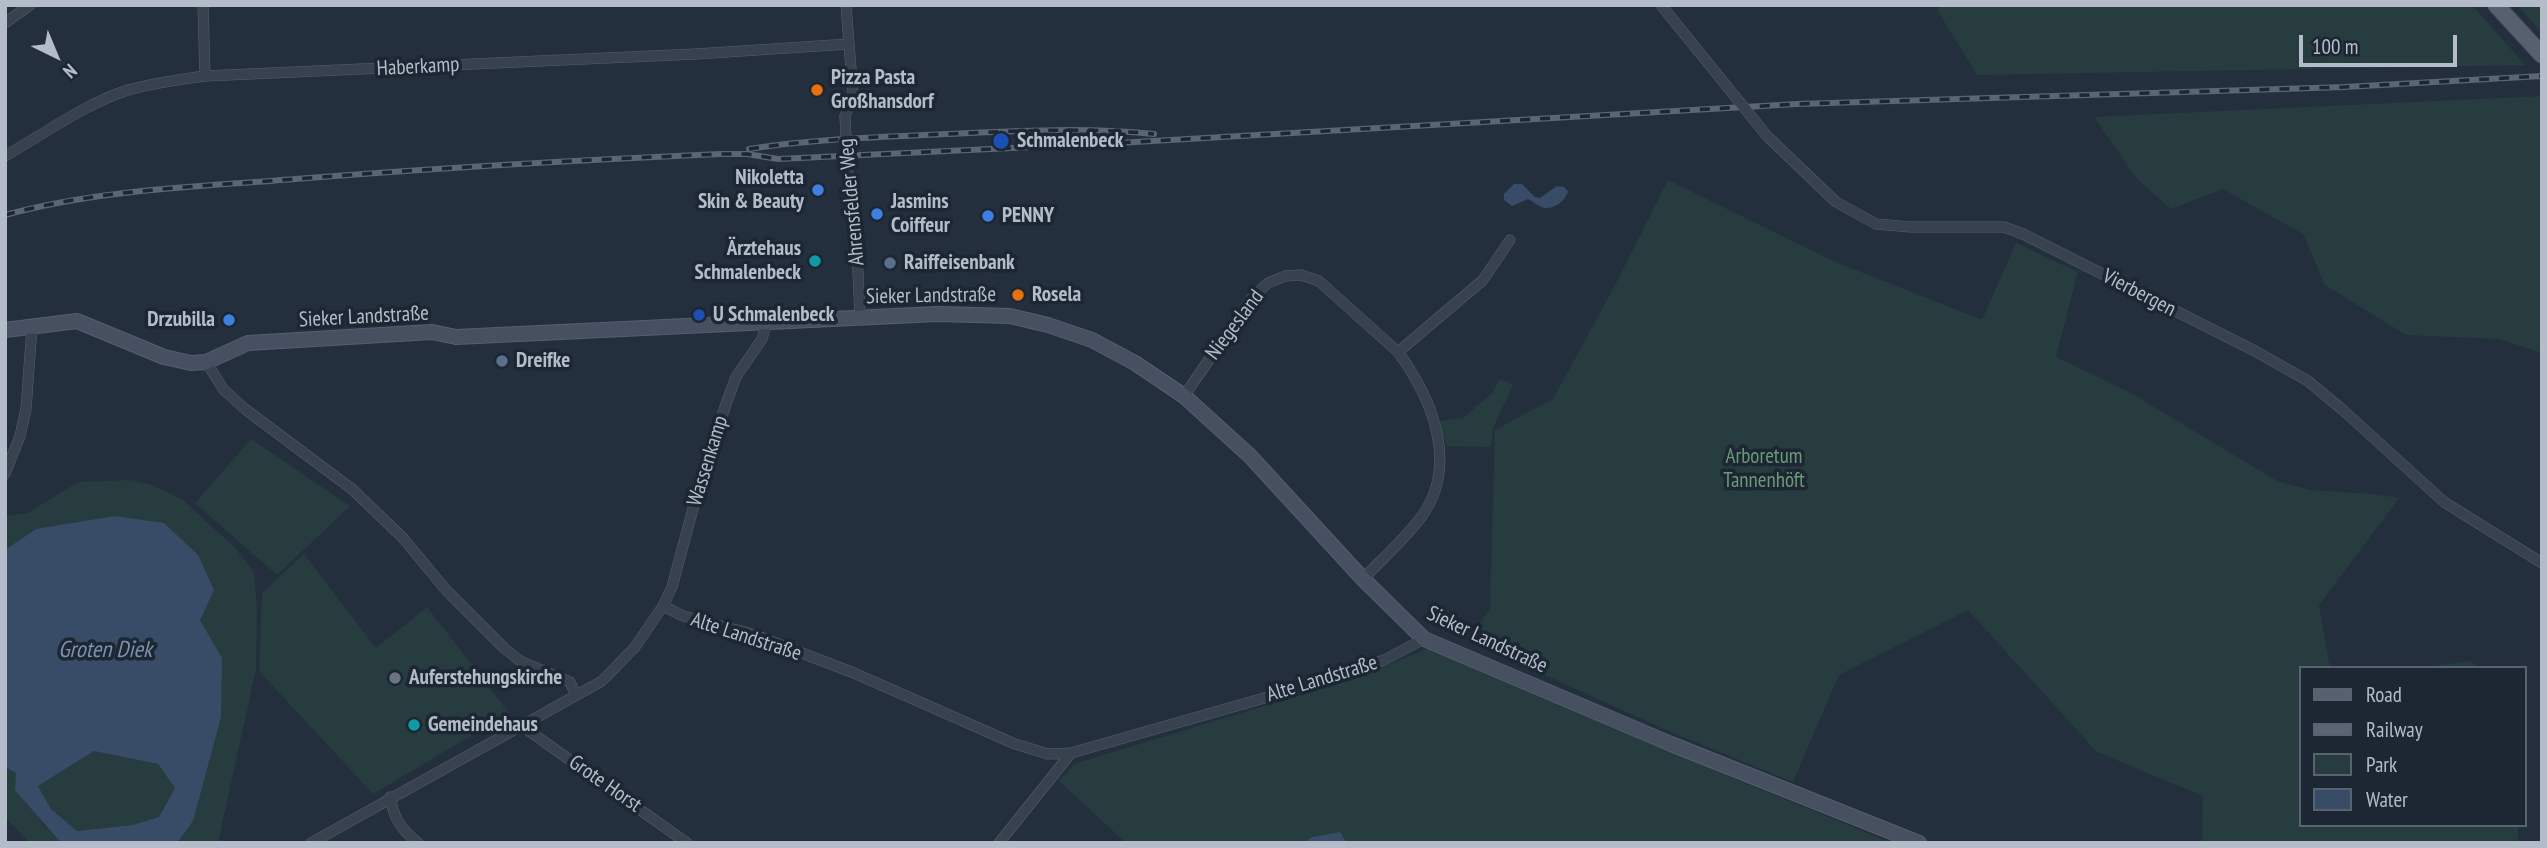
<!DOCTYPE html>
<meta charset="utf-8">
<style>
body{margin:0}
#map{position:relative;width:2547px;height:848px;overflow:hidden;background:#242f3e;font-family:"PT Sans Narrow",sans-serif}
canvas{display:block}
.frame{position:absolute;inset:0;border:7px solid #b4bcc9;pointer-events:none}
.legend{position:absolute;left:2299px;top:666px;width:228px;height:161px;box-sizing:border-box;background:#1d2633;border:2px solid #59626f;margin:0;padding:9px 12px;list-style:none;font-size:21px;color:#b4bcc9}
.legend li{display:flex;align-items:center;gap:14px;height:35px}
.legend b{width:35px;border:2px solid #59626f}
.north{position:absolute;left:21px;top:21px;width:70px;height:70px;-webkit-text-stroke:5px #1d2633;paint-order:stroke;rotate:137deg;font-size:19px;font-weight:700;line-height:28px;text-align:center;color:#b4bcc9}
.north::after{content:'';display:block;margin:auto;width:24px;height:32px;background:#b4bcc9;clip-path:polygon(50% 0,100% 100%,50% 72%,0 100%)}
.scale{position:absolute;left:2299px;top:35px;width:158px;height:32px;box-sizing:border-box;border:4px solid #b4bcc9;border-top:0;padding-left:9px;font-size:21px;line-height:24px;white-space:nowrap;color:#b4bcc9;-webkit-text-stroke:5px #1d2633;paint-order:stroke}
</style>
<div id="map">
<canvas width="2547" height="848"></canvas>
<div class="frame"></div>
<ul class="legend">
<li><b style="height:9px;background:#56606e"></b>Road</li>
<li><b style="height:9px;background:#5a6575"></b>Railway</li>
<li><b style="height:19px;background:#263c3f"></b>Park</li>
<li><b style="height:19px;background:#394c67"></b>Water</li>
</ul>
<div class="north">N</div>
<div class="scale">100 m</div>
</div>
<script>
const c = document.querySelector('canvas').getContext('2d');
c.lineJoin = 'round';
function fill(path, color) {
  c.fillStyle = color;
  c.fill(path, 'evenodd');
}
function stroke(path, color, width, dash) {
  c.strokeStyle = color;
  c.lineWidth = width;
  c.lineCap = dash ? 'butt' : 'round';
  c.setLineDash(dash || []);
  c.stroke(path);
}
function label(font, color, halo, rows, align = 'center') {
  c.font = font + ' "PT Sans Narrow",sans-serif';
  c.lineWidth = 7;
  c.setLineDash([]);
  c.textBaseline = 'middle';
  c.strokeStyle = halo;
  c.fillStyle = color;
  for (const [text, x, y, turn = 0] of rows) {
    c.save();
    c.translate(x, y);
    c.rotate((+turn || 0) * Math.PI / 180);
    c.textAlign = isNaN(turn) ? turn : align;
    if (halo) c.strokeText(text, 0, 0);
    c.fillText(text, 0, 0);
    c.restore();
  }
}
fill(new Path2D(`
 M1943 5H2472L2525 65 1977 75 1937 10Z
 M2517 5H2542V33Z
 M2542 96V353L2500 339 2406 335 2325 285 2303 234 2223 189 2171 209 2137 179 2094 117Z
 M1668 180 1833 261 1982 320 2016 243 2078 272 2056 357 2131 393 2277 481 2309 490 2373 494 2399 498 2319 605 2330 668H2300V825H2518V843H2202L2203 796 2097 752 1968 610 1839 675 1793 782 1666 730 1468 640 1490 609 1495 430 1553 399 1614 287Z
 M1500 379 1513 385 1493 428 1491 447 1447 446 1439 421 1463 418 1492 393Z
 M251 439 350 506 277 575 195 503Z
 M131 480 152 485 183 500 234 547 254 572 257 609 256 669 218 843H177L193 821 222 658 200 620 5 550V516L28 513 78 482Z
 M304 554 376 648 427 607 509 713 373 794 259 671 262 593Z
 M1427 649 1650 744 1892 843H1347L1340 833 1312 837 1304 843H1126L1059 781 1074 764 1356 678Z
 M2470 661 2478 668H2420Z
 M94 751 158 764 175 788 159 817 132 825 77 831 51 809 38 786Z
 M5 767 16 772 42 823 61 843H30L5 817Z`), '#263c3f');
fill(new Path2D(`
 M1514 184H1522L1535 197 1540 198 1557 186 1564 187 1568 191C1566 200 1555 209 1545 208 1539 207 1534 202 1528 199L1512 206 1504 200V194Z
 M115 516 164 523 198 555 214 590 200 620 222 658 221 717 193 821 177 843H61L15 790 16 773 5 767V550L36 529ZM94 751 158 764 175 788 159 817 132 825 77 831 51 809 38 786Z
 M1340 832 1347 843H1304L1312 837Z`), '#394c67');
const street = new Path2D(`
 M203 5 205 76
 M1661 5 1725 84
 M5 23 30 5
 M845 116 853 95 846 5
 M1767 136 1836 202 1876 224 1910 227H2004L2023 234 2255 351 2308 381 2344 411 2444 502 2542 563
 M5 156C44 134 83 105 125 91 151 83 178 80 205 76L696 54 849 44
 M848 179 855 206 860 317
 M1398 352 1483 280 1510 240
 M206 362 224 390 245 409 352 489 403 538 446 590 504 648 520 661 570 682 576 695
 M1184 396 1251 299 1268 283 1285 276 1301 275 1319 281 1398 352C1432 398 1459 464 1422 516 1405 539 1382 559 1363 579
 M5 474 20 436 26 409 32 327
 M663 606 683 616 752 634 854 673 1015 744 1048 754 1071 753 1317 683 1384 660 1424 639
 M522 726 687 843
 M390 797C394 819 401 829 418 843
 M311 843 602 681 635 647 663 606 672 587 698 490 726 404 736 377 762 339 767 322
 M999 843 1071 753`);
const secondary = new Path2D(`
 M5 330 77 321 164 357 191 363 206 362 248 343 432 332 456 337 937 314 1010 316 1048 325 1092 340 1135 363 1184 396 1250 456 1363 579 1424 639 1671 744 1919 843`);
const primary = new Path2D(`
 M2496 5 2542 55`);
stroke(street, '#565f6c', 11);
stroke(secondary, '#565f6c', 16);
stroke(primary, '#414a57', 18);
stroke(street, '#38414e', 10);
stroke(secondary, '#465061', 14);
stroke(primary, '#56606e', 16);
const rail = new Path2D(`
 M749 149C814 139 880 137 946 134 1016 131 1083 127 1154 134
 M5 215C100 189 198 187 295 179 437 168 579 160 721 154H747L778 159 1118 143 1797 104 2345 87 2542 76`);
stroke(rail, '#5a6575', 6);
stroke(rail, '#1d2633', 3.5, [10]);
const streetBridge = new Path2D(`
 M1725 84 1767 136
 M845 116 848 179`);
stroke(streetBridge, '#565f6c', 11, []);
stroke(streetBridge, '#38414e', 10);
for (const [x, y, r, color] of [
 [817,90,7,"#e8710a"],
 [1001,141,9,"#1a4fb4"],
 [818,190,7,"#3f7fe0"],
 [877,214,7,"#3f7fe0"],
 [988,216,7,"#3f7fe0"],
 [815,261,7,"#0f9aa8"],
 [890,263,7,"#5c6f8a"],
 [1018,295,7,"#e8710a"],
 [699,315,7,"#1a4fb4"],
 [229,320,7,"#3f7fe0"],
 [502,361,7,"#5c6f8a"],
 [395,678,7,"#6b7280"],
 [414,725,7,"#0f9aa8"]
]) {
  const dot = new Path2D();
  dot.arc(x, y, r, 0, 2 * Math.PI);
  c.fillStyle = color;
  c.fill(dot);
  stroke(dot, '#1d2633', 2.5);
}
label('21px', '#b4bcc9', '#1d2633', [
 ["Haberkamp",418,67,-3],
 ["Ahrensfelder Weg",852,202,-95],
 ["Vierbergen",2139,293,27],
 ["Sieker Landstraße",931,296,-1],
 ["Sieker Landstraße",364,317,-3],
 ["Niegesland",1235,325,-53],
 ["Wassenkamp",708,461,-73],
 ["Alte Landstraße",746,637,18],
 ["Sieker Landstraße",1487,640,25],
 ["Alte Landstraße",1322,679,-17],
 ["Grote Horst",605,784,35]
]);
label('bold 21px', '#b4bcc9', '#1d2633', [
 ["Pizza Pasta",831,78],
 ["Großhansdorf",831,102],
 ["Schmalenbeck",1017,141],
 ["Nikoletta",804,178,"right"],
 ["Skin & Beauty",804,202,"right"],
 ["Jasmins",891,202],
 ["Coiffeur",891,226],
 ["PENNY",1002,216],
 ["Ärztehaus",801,249,"right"],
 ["Schmalenbeck",801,273,"right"],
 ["Raiffeisenbank",904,263],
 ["Rosela",1032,295],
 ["U Schmalenbeck",713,315],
 ["Drzubilla",215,320,"right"],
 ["Dreifke",516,361],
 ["Auferstehungskirche",409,678],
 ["Gemeindehaus",428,725]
], 'left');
label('21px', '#6b9a76', '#1d2633', [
 ["Arboretum",1764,457],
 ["Tannenhöft",1764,481]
]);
label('italic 23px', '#7c92b1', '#1d2633', [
 ["Groten Diek",105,650]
]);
</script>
